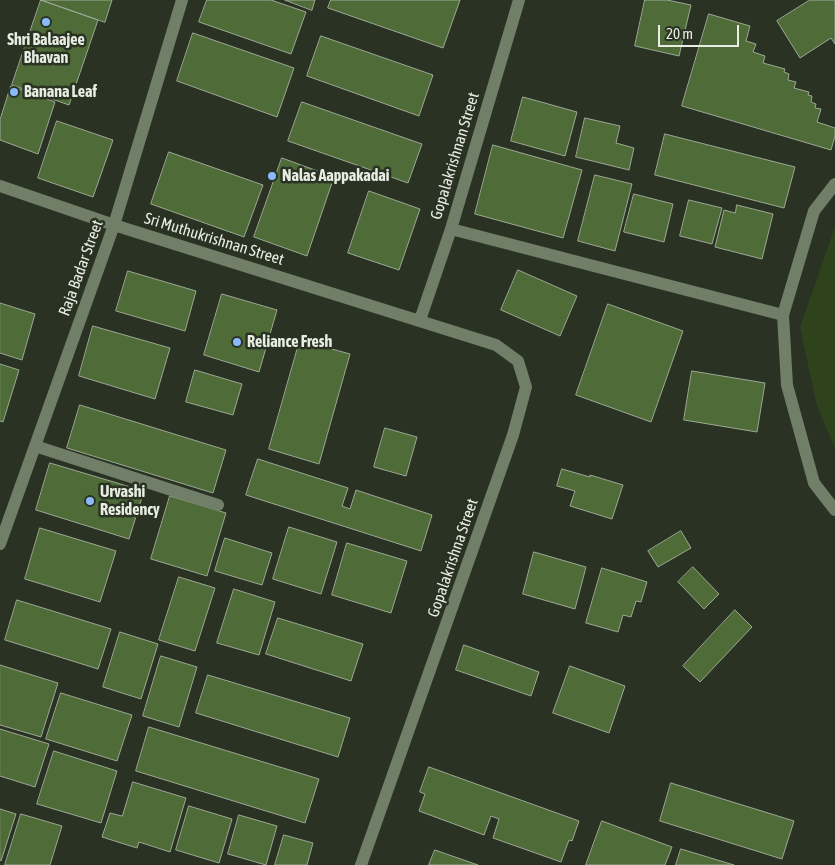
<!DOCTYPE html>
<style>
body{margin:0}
#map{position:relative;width:835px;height:865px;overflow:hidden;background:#2a3223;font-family:"Asap Condensed",sans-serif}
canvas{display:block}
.scale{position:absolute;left:658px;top:25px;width:81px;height:22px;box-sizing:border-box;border:2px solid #e7ede3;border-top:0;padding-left:6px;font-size:15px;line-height:18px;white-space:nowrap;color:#e7ede3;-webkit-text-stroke:4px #2a3223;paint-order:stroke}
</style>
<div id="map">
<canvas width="835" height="865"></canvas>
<div class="scale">20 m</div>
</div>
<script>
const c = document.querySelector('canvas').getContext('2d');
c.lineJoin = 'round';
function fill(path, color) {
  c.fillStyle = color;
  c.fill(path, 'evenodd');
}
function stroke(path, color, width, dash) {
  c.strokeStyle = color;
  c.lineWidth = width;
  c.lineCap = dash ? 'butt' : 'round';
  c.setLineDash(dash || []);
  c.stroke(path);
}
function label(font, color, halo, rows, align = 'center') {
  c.font = font + ' "Asap Condensed",sans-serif';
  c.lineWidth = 5;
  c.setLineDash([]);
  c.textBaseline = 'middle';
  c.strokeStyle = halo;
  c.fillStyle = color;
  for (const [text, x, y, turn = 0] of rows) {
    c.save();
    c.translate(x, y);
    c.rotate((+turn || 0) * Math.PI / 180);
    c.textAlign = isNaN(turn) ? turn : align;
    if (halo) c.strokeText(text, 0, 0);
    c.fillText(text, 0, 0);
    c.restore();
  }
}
fill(new Path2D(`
 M835 227V448L817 406 800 327Z`), '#2e431b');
const building = new Path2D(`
 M41 0 98 20 69 105 12 85Z
 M41 0H112L105 22Z
 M207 0H271L306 12 291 54 199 22Z
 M285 0H315L312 10Z
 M331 0H460L443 48 328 8Z
 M645 0H667L691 5 679 56 635 46Z
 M810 0H835V44L831 38 800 58 777 21Z
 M709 14 750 26 746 41 756 44 753 52 765 56 763 63 785 69 784 72 789 74 788 80 796 82 794 88 809 92 808 95 812 96 811 102 816 104 815 108 821 109 817 122 835 128V136L831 150 682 106Z
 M193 33 294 68 277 117 177 81Z
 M321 36 433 75 419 116 307 76Z
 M11 86 55 102 38 154 0 140V120Z
 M523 97 577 112 565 156 511 141Z
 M302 102 422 144 408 183 288 141Z
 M585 118 620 126 616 143 634 148 629 170 576 157Z
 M57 121 113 140 93 197 38 178Z
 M665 134 795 167 784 208 655 175Z
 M493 145 582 170 563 238 475 214Z
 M169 152 263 185 244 237 151 204Z
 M282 158 334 177 307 256 254 237Z
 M595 175 632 184 615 251 578 241Z
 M369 191 420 209 399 270 348 253Z
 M634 194 673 204 664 242 624 232Z
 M689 200 722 208 712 244 680 236Z
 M737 205 773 214 762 259 715 247 724 210 735 213Z
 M518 270 577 296 560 336 501 310Z
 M128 271 196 291 185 331 116 311Z
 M222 294 277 310 259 372 204 355Z
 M0 303 35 314 22 360 0 353Z
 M608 304 683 331 651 422 576 395Z
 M93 326 170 348 155 399 79 376Z
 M300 340 350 354 319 464 269 449Z
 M0 364 19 370 3 422 0 421Z
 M195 370 242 384 233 415 186 402Z
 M692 371 765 383 757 432 684 420Z
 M80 405 226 450 213 493 67 448Z
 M385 428 417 437 406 476 374 467Z
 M258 459 348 488 342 506 350 509 356 490 432 515 421 551 246 495Z
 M50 463 144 491 129 539 36 510Z
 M562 469 590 477V475L623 485 612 519 570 506 575 491 557 486Z
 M170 496 226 513 207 576 151 559Z
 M289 527 337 542 321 594 273 579Z
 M40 528 116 551 100 602 25 579Z
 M681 531 691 548 658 567 648 551Z
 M225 538 272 553 262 585 215 571Z
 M347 543 407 561 391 613 332 595Z
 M534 552 586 567 575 609 523 594Z
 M693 567 719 594 704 609 678 582Z
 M602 568 647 582 641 602 636 601 631 617 623 615 618 632 586 623Z
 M179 577 215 588 195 651 159 640Z
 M234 589 275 602 259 655 217 643Z
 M17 600 111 629 98 669 5 640Z
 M735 610 752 627 700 682 683 666Z
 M278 618 363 644 351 681 266 654Z
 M120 632 158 644 141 699 103 687Z
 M464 645 539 672 531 696 456 670Z
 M161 656 197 667 179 727 143 716Z
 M0 665 58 683 41 737 0 725Z
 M570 666 625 686 609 733 553 713Z
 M208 675 350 718 338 757 196 713Z
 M61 693 132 715 117 761 46 739Z
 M149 727 319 779 305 823 136 771Z
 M0 729 49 744 35 787 0 776Z
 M54 751 117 771 101 823 37 804Z
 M429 767 579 821 572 841 569 840 561 862 493 838 499 819 491 816 484 835 419 811 425 794 420 792Z
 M133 782 186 798 170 852 139 842 137 848 102 837 110 813 122 816Z
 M671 783 794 821 782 859 660 821Z
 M189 806 232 819 219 863 176 850Z
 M0 809 16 814 1 861 0 860Z
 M21 814 62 826 50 865H5Z
 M239 815 277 826 266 865 228 854Z
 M602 821 672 847 665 865H586Z
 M284 835 313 843 307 865H275Z
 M681 849 734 865H676Z
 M435 850 478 865H429Z`);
fill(building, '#4f6c38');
stroke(building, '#9da895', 1);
stroke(new Path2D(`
 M835 184 814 211 783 315 787 385 814 483 835 510
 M0 186 114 225 496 345 518 361 526 387 513 435 361 865
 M451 229 783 315
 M420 320 451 229 519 0
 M35 446 218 505
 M0 544 114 225 182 0`), '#717f68', 12);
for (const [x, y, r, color] of [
 [46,22,5,"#8bb9fc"],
 [14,92,5,"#8bb9fc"],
 [272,176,5,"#8bb9fc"],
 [237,342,5,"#8bb9fc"],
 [90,501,5,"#8bb9fc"]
]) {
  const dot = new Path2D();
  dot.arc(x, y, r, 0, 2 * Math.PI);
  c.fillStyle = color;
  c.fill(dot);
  stroke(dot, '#2a3223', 2);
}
label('bold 16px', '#e7ede3', '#2a3223', [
 ["Shri Balaajee",46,40,"center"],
 ["Bhavan",46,58,"center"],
 ["Banana Leaf",24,92],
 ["Nalas Aappakadai",282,176],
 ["Reliance Fresh",247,342],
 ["Urvashi",100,492],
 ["Residency",100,510]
], 'left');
label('16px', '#e7ede3', '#2a3223', [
 ["Gopalakrishnan Street",455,156,-73],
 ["Sri Muthukrishnan Street",214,239,17],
 ["Raja Badar Street",81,268,-70],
 ["Gopalakrishna Street",453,558,-71]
]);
</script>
